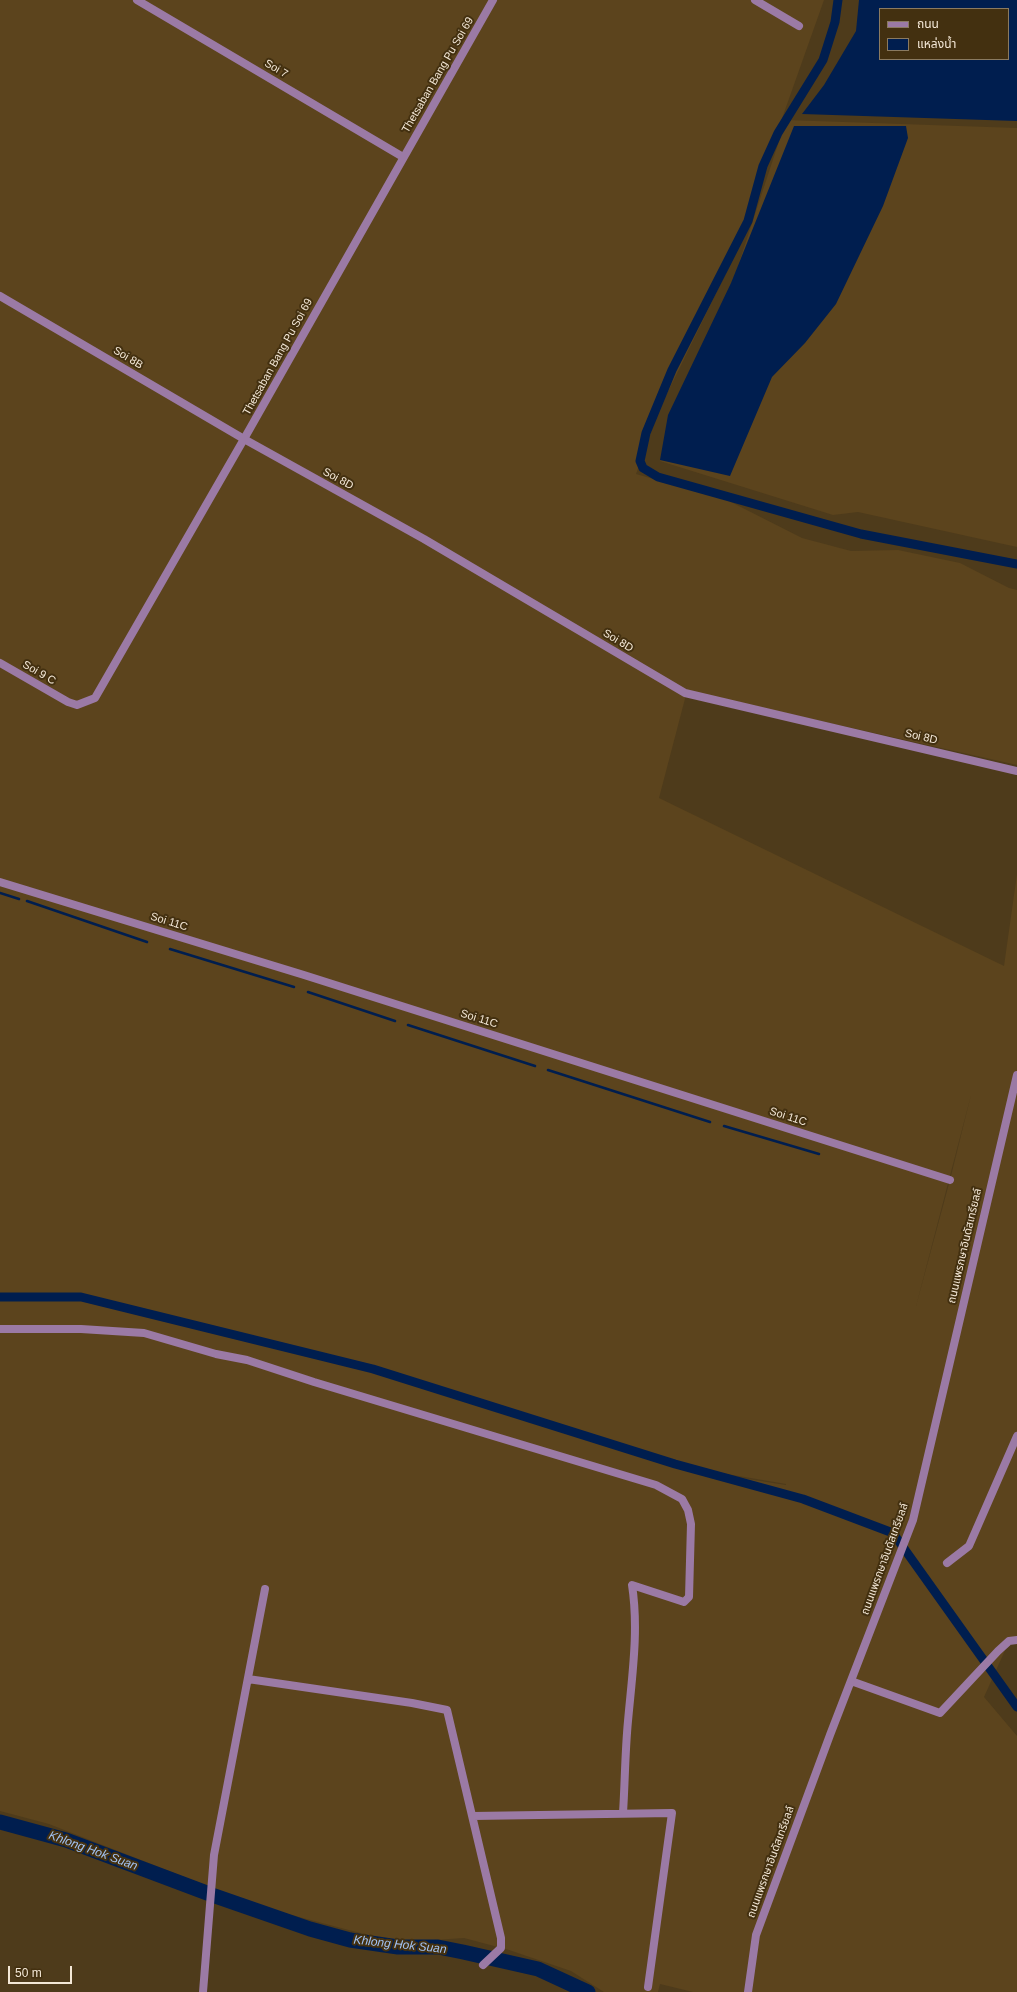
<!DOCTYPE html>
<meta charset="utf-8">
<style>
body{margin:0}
#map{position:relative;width:1017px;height:1992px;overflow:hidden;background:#4e3b1b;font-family:Helvetica,"Noto Sans Thai",sans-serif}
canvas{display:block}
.legend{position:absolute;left:879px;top:8px;width:130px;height:52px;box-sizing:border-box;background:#433010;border:1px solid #8a7a60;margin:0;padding:5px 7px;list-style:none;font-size:12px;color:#f4e8d7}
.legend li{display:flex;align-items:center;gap:8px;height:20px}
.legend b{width:20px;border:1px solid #8a7a60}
.scale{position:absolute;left:8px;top:1966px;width:64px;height:18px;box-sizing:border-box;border:2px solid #f4e8d7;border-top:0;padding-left:5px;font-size:12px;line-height:14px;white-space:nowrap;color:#f4e8d7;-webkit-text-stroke:3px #433010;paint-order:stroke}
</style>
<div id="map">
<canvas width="1017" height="1992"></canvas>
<ul class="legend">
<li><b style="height:5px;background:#9b7aa5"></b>ถนน</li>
<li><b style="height:11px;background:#001e4f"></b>แหล่งน้ำ</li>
</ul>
<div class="scale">50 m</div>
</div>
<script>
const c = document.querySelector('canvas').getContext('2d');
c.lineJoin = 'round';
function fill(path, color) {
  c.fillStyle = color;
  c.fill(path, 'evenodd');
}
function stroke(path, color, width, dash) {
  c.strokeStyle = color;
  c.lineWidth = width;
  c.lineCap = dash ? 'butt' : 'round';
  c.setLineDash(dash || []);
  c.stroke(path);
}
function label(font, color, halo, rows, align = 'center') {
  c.font = font + ' Helvetica,"Noto Sans Thai",sans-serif';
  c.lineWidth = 4;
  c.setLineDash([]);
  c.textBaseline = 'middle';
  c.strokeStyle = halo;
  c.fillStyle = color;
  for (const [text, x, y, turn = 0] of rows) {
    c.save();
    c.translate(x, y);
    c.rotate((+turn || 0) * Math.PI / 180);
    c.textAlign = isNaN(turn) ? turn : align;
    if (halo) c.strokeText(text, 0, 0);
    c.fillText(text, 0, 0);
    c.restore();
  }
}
fill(new Path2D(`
 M0 0H824L730 265 660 408 636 474 727 500 802 538 851 551 898 550 960 563 1009 588 1017 590V765L687 691 659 798 1004 966 1017 874V1644H1011L1007 1646 984 1697 1017 1736V1992H693L660 1984 658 1992H604L571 1971 509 1950 464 1938 434 1940H387L261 1907 49 1824 0 1811ZM971 1095 950 1180 915 1310ZM709 1471 786 1484V1485L709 1473Z
 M786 120 1017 128V547L858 512 833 515 660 461 737 269Z`), '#5c441d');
fill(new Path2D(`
 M859 0H1017V121L802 114 824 85 856 31ZM880 9H1008V59H880Z
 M794 126H906L908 138 883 206 836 304 805 343 772 377 730 476 660 460 668 415 731 283Z`), '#001e4f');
stroke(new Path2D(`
 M0 893 19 899
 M27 901 147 942
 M170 949 294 987
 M308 992 395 1021
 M408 1025 535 1066
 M548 1070 710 1122
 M724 1126 819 1154`), '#001e4f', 2.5);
stroke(new Path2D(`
 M838 0 835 22 823 60 778 133 763 166 748 221 672 370 646 433 640 461 643 468 658 477 861 534 1017 564
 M0 1297H81L373 1369 675 1464 803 1499 893 1533 1017 1707`), '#001e4f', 9);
stroke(new Path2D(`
 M0 1822 66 1840 207 1893
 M212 1895 310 1929 350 1940 398 1947H438L463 1952 538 1969 588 1992`), '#001e4f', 15);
stroke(new Path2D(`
 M137 0 403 157
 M755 0 799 26
 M0 882 304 975 950 1180
 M0 1329H81L144 1333 216 1354 247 1360 314 1382 656 1485 682 1499 688 1510 691 1524 689 1597 684 1602 632 1585C639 1630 632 1676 628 1721 625 1752 625 1782 623 1813
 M947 1563 969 1546 1017 1436
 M248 1679 412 1703 447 1710 501 1938V1948L483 1965
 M851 1681 940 1713 998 1651 1009 1641 1017 1640
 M473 1816 672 1813 648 1987
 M203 1992 214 1855 265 1589
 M748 1992 756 1935 830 1735 913 1520 1017 1075`), '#9b7aa5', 8);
stroke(new Path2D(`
 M0 296 244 439 424 539 685 693 1017 771
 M0 663 68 702 77 705 95 698 244 439 493 0`), '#9b7aa5', 8);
label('11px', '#f4e8d7', '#433010', [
 ["Soi 7",276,69,30],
 ["Thetsaban Bang Pu Soi 69",438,75,-60],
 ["Thetsaban Bang Pu Soi 69",278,357,-61],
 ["Soi 8B",128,358,31],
 ["Soi 8D",338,479,29],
 ["Soi 8D",618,641,31],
 ["Soi 9 C",39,673,30],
 ["Soi 8D",921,737,13],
 ["Soi 11C",169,922,17],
 ["Soi 11C",479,1019,17],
 ["Soi 11C",788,1117,18],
 ["ถนนแพรกษาอินดัสเทรียลล์",965,1246,-77],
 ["ถนนแพรกษาอินดัสเทรียลล์",885,1559,-70],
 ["ถนนแพรกษาอินดัสเทรียลล์",771,1862,-70]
]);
label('italic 12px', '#a2c3f4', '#433010', [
 ["Khlong Hok Suan",93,1851,20],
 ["Khlong Hok Suan",400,1945,6]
]);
</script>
